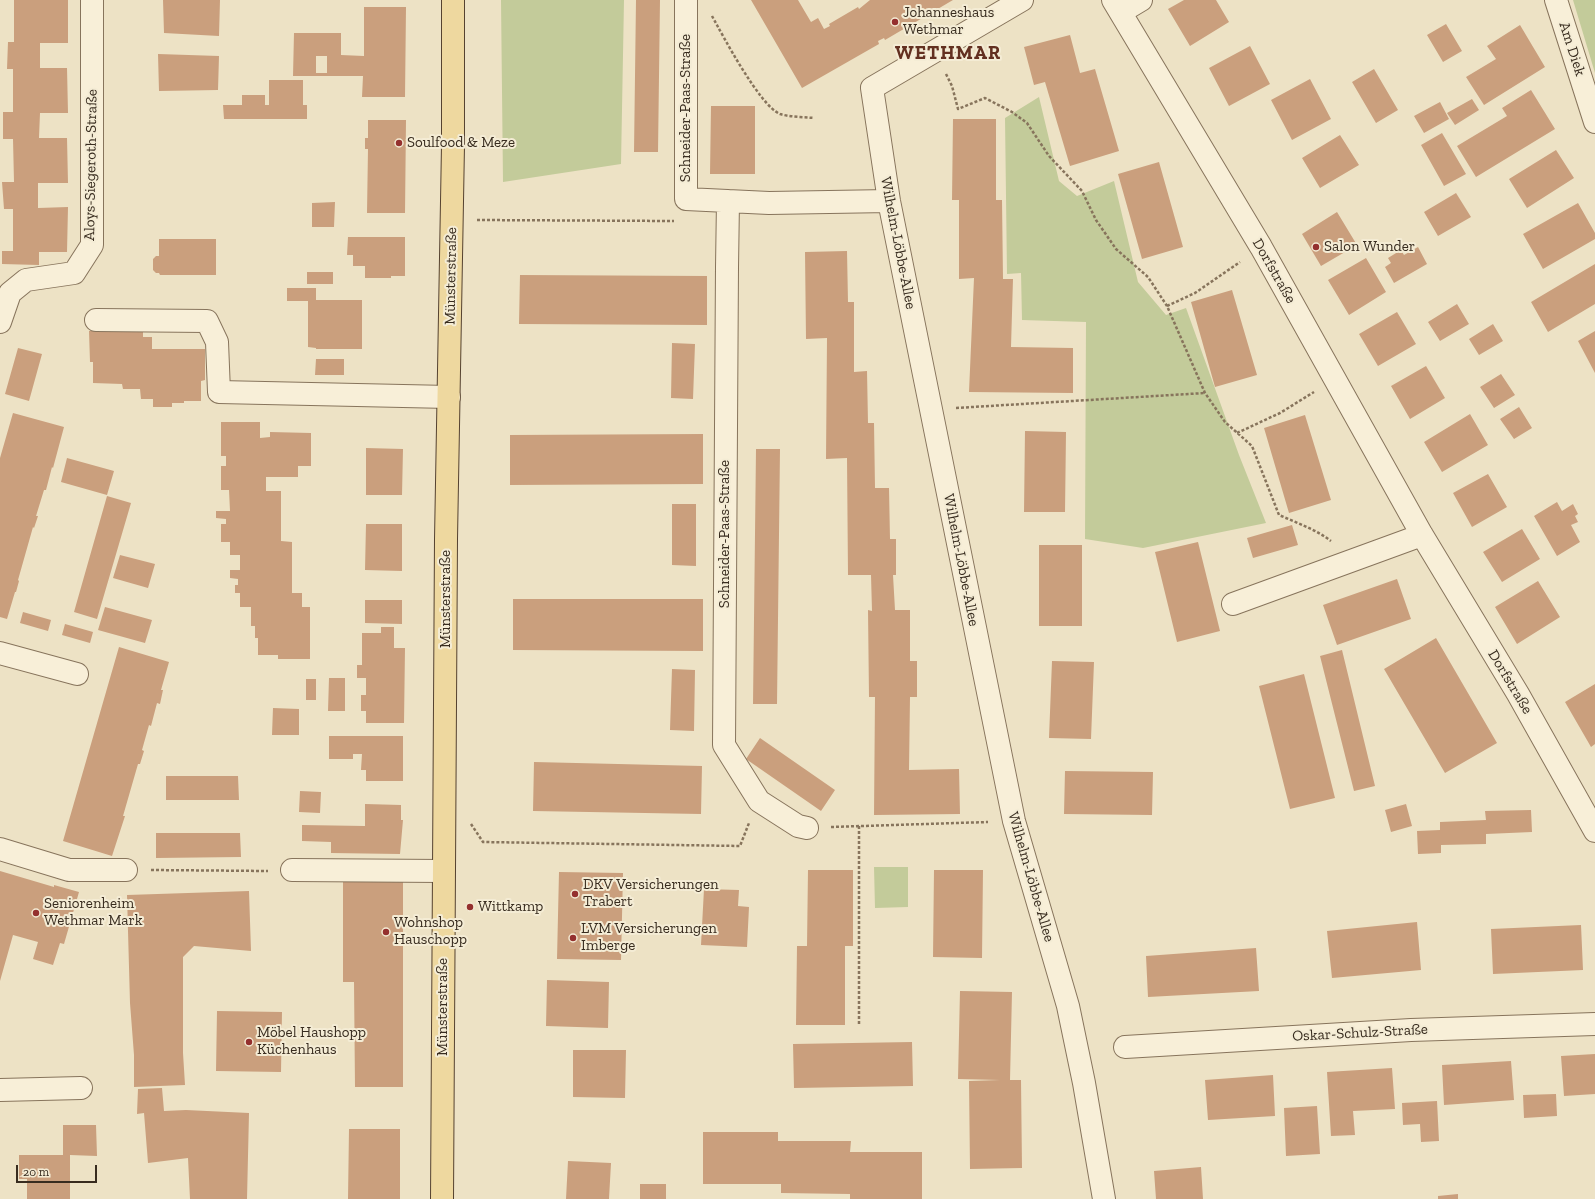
<!DOCTYPE html>
<meta charset="utf-8">
<style>
body{margin:0}
#map{position:relative;width:1595px;height:1199px;overflow:hidden;background:#ede2c5;font-family:"Zilla Slab",serif}
canvas{display:block}
.scale{position:absolute;left:16px;top:1165px;width:81px;height:18px;box-sizing:border-box;border:2px solid #382c1f;border-top:0;padding-left:5px;font-size:12px;line-height:14px;white-space:nowrap;color:#382c1f;-webkit-text-stroke:3px #f4ecd5;paint-order:stroke}
</style>
<div id="map">
<canvas width="1595" height="1199"></canvas>
<div class="scale">20 m</div>
</div>
<script>
const c = document.querySelector('canvas').getContext('2d');
c.lineJoin = 'round';
function fill(path, color) {
  c.fillStyle = color;
  c.fill(path, 'evenodd');
}
function stroke(path, color, width, dash) {
  c.strokeStyle = color;
  c.lineWidth = width;
  c.lineCap = dash ? 'butt' : 'round';
  c.setLineDash(dash || []);
  c.stroke(path);
}
function label(font, color, halo, rows, align = 'center') {
  c.font = font + ' "Zilla Slab",serif';
  c.lineWidth = 4;
  c.setLineDash([]);
  c.textBaseline = 'middle';
  c.strokeStyle = halo;
  c.fillStyle = color;
  for (const [text, x, y, turn = 0] of rows) {
    c.save();
    c.translate(x, y);
    c.rotate((+turn || 0) * Math.PI / 180);
    c.textAlign = isNaN(turn) ? turn : align;
    if (halo) c.strokeText(text, 0, 0);
    c.fillText(text, 0, 0);
    c.restore();
  }
}
fill(new Path2D(`
 M501 0H624L621 164 503 182Z
 M1573 0H1595V73Z
 M1039 97 1059 181 1077 196 1114 181 1138 282 1166 315 1186 308 1239 455 1266 523 1143 548 1085 539 1086 322 1022 320 1021 273 1007 274 1005 118Z
 M874 867H908V907L875 908Z`), '#c3cb9a');
fill(new Path2D(`
 M14 0H68V43H40V68H67L68 113H40L39 138H67L68 183H38V208L68 207 67 252H39V265L2 264V251H13V209H4L2 182H14L13 139H3V112H13V69H7L8 42H14Z
 M163 0H220L219 36 164 33Z
 M636 0H660L658 152H634Z
 M751 0H798L811 22 818 18 824 29 830 26 829 24 858 7 859 9 870 0H953L885 40 884 38 878 41 879 44 802 88Z
 M1184 0H1216L1229 22 1190 46 1168 9Z
 M364 7H406L405 97H362L363 76H293L294 33H341V55L364 56ZM316 56H327V73H316Z
 M1446 24 1462 51 1443 62 1427 35Z
 M1520 25 1545 67 1484 105 1466 77 1496 59 1487 46Z
 M1070 35 1080 73 1095 69 1119 151 1070 166 1045 82 1034 85 1024 47Z
 M1250 46 1270 84 1229 106 1209 68Z
 M158 54 219 56 218 90 159 91Z
 M1374 69 1398 110 1376 123 1352 82Z
 M1310 79 1331 119 1292 140 1271 100Z
 M269 80H303V105H307V119H224L223 105H242V95H265V105H269Z
 M1531 90 1555 129 1476 177 1457 146 1507 116 1502 108Z
 M1472 99 1479 110 1455 125 1447 113Z
 M1440 102 1449 119 1424 133 1414 116Z
 M711 106H755V174H710Z
 M953 119H996V200H1002L1003 279H1013L1011 347 1073 348V393L969 392 974 278 959 279V200H952Z
 M368 120H406L405 213H367L368 149H365V138H368Z
 M1442 133 1466 174 1444 186 1421 145Z
 M1340 135 1359 165 1320 188 1302 158Z
 M1556 150 1574 178 1527 208 1509 179Z
 M1159 162 1183 247 1142 259 1118 174Z
 M1456 193 1471 217 1438 236 1424 212Z
 M335 202 334 227H312V203Z
 M1578 203 1595 233V239L1543 269 1523 234Z
 M1337 212 1357 245 1321 266 1302 234Z
 M348 237H405V276H391V278H365V266H353V255H347Z
 M159 239H216V275H160L159 273H156L153 270V259L156 256H159Z
 M1418 247 1427 264 1394 283 1385 267 1391 263 1388 258 1401 250 1404 255Z
 M847 251 848 302H854V372L867 371 868 423H874L875 488H889L890 539H896V575H893L895 610H910V661H917V697H910L909 770 959 769 960 814 874 815 875 697H869L868 610 872 611 871 575H848L847 458 826 459 827 338 806 339 805 252Z
 M1366 258 1386 292 1349 315 1328 280Z
 M1595 264V304L1548 332 1531 302Z
 M307 272H333V284H307Z
 M520 275 707 276V325L519 324Z
 M287 288H316V300H362V349H316V348L308 347V301H287Z
 M1232 290 1257 375 1215 387 1191 302Z
 M1457 304 1469 324 1440 341 1428 322Z
 M1397 312 1416 344 1378 366 1359 334Z
 M1493 324 1503 341 1479 355 1469 339Z
 M89 331H143V337H152V349H205V380L201 381V401H184V403H172V407H153V399H141L140 389H123L122 384 93 383V362H90Z
 M1595 331V373L1578 341Z
 M672 343 695 344 693 399 671 398Z
 M18 348 42 354 29 401 5 394Z
 M316 359H344V375H315Z
 M1426 366 1445 398 1410 419 1391 386Z
 M1501 374 1515 395 1494 408 1480 387Z
 M1519 407 1532 428 1514 439 1500 419Z
 M13 413 64 427 53 468 52 467 46 490H44L36 516H38L34 528 33 527 18 580 19 581 16 592H15L7 619 0 617V458Z
 M1470 414 1488 445 1442 472 1424 442Z
 M1305 415 1331 500 1289 513 1264 428Z
 M221 422H260V438L270 437V432L311 433V466H298V477H266V491H281V541L292 542V593H302V607H310V659H278V655H258V638H255V626H251V607H240V593H235V585H238V579L230 578V570H240V555H230V542H221V524H226V519L216 518V511H230L229 490H221V466H226V456H221Z
 M1025 431 1066 432 1065 512H1024Z
 M703 434V484L510 485V435Z
 M366 448 403 449 402 495H366Z
 M756 449H780L777 704H753Z
 M67 458 114 471 107 495 61 482Z
 M1488 474 1507 507 1472 527 1453 493Z
 M107 496 131 503 97 619 74 612Z
 M1557 502 1562 511 1573 504 1578 514 1575 516 1578 522 1571 525 1580 542 1557 556 1534 516Z
 M672 504H696V566L672 565Z
 M366 524H402V571L365 570Z
 M1292 525 1298 545 1253 558 1247 538Z
 M1522 529 1540 559 1502 582 1483 552Z
 M1198 542 1220 631 1177 642 1155 552Z
 M1039 545H1082V626H1039Z
 M120 555 155 564 148 588 113 578Z
 M1397 579 1411 619 1337 645 1323 605Z
 M1538 581 1560 617 1517 644 1495 607Z
 M513 599H703V651L513 650Z
 M365 600H402V624L365 623Z
 M105 607 152 620 145 643 98 630Z
 M23 612 51 620 48 631 20 623Z
 M65 624 93 632 90 643 62 635Z
 M381 627H394V648H405L404 723H366V711H361V695H366V678H357V665H362V633H381Z
 M1436 638 1497 743 1445 773 1384 669Z
 M119 647 169 662 161 690H163L160 704 157 703 151 726 149 725 142 750 144 751 140 764H138L123 816H125L112 856 63 841Z
 M1342 650 1375 786 1354 791 1320 656Z
 M1052 661 1094 662 1091 739 1049 738Z
 M672 669 695 670 694 731 670 730Z
 M1304 674 1335 798 1290 809 1259 686Z
 M329 678H345V711H328Z
 M306 679H316V700H306Z
 M1595 684V744L1591 747 1565 702Z
 M273 708 299 709V735H272Z
 M329 736H403V781H366V770H361L362 754H353V759H329Z
 M760 738 835 790 821 811 746 759Z
 M534 762 702 766 701 814 533 811Z
 M1065 771 1153 772 1152 815 1064 814Z
 M166 776H238L239 800H166Z
 M300 791 321 792 320 813 299 812Z
 M365 804 401 805V820H403L400 854 331 853V842L302 841V825L365 826Z
 M1406 804 1412 826 1391 832 1385 810Z
 M1531 810 1532 832 1486 834V844L1441 845V853L1418 854 1417 831 1440 830V822L1486 820 1485 811Z
 M156 833H240L241 857 156 858Z
 M808 870H853V946H845V1025H796L797 946H807Z
 M934 870H983L982 958 933 957Z
 M0 871 54 887V885L79 892 64 944 60 943 53 965 33 959 38 942 13 935 0 981Z
 M559 872 623 873 621 960 557 959Z
 M343 880H403V1087H355L354 982H343Z
 M704 889 739 890 738 906 749 907 747 947 701 945Z
 M249 891 251 951 194 946 183 957V1053L185 1085 134 1087V1055L130 1003 127 895Z
 M1417 922 1421 970 1332 978 1327 931Z
 M1581 925 1583 970 1493 974 1491 929Z
 M1256 948 1259 991 1148 997 1146 956Z
 M547 980 609 982 608 1028 546 1026Z
 M960 991 1012 992 1010 1080H1021L1022 1168 970 1169 969 1081 1000 1080 958 1079Z
 M217 1011 282 1012 281 1072 216 1071Z
 M912 1042 913 1086 794 1088 793 1044Z
 M573 1050H626L625 1098 573 1097Z
 M1595 1054V1094L1564 1096 1561 1056Z
 M1511 1061 1514 1100 1444 1105 1442 1065Z
 M1392 1068 1395 1109 1353 1111 1355 1135 1331 1136 1327 1072Z
 M1273 1075 1275 1116 1208 1120 1205 1080Z
 M162 1088 164 1111 186 1110 249 1113 247 1199H190L188 1158 148 1163 144 1113 137 1114 138 1089Z
 M1556 1094 1557 1116 1524 1118 1523 1095Z
 M1437 1101 1439 1141 1421 1142 1420 1124 1403 1125 1402 1103Z
 M1317 1106 1320 1154 1286 1156 1284 1108Z
 M63 1125H96L97 1156 70 1155V1199H27V1179H19V1155H63Z
 M349 1129H400V1199H348Z
 M703 1132H778V1141H851L850 1152H922V1199H850V1194L781 1193V1184H703Z
 M568 1161 611 1163 609 1199H566Z
 M1201 1167 1203 1199H1156L1154 1171Z
 M640 1184H666V1199H640Z
 M1458 1194V1199H1438V1196Z`), '#ca9f7d');
const minor = new Path2D(`
 M686 0V199L769 203 889 201
 M1022 0 872 88 889 201 1014 821 1068 1006 1084 1083 1104 1199
 M1113 0 1261 247 1422 535 1518 694 1595 831
 M1556 0 1595 122
 M1121 12 1141 0
 M728 201 727 267 724 745 759 801 798 826 807 828
 M96 320 207 321 217 342 219 392 449 397
 M0 322 10 293 26 280 74 273 92 245V0
 M1233 604 1422 535
 M0 653 77 674
 M0 849 69 870H126
 M292 870 443 871
 M1125 1047 1411 1030 1595 1024
 M0 1090 81 1088`);
const major = new Path2D(`
 M442 1199 446 539 453 145V0`);
stroke(minor, '#87745c', 24);
stroke(major, '#554230', 24);
stroke(new Path2D(`
 M712 16C723 36 760 106 780 114 790 117 803 117 814 118
 M946 74 952 86 958 109 985 98 1012 112 1027 123 1049 156 1082 191 1096 220 1116 249 1148 277 1167 306 1205 393 1225 422 1252 446 1279 515C1297 523 1315 529 1331 541
 M477 220 674 221
 M1167 306 1195 293 1240 262
 M956 408 1205 393
 M1237 433 1280 413 1314 392
 M471 824 483 842 740 846 749 823
 M859 826V1025
 M831 827 988 822
 M151 870 268 871`), '#87745c', 2.5, [3, 2]);
stroke(minor, '#f8efd8', 22);
stroke(major, '#eed89f', 22);
for (const [x, y, r, color] of [
 [895,22,4,"#94302e"],
 [399,143,4,"#94302e"],
 [1316,247,4,"#94302e"],
 [575,894,4,"#94302e"],
 [470,907,4,"#94302e"],
 [36,913,4,"#94302e"],
 [386,932,4,"#94302e"],
 [573,938,4,"#94302e"],
 [249,1042,4,"#94302e"]
]) {
  const dot = new Path2D();
  dot.arc(x, y, r, 0, 2 * Math.PI);
  c.fillStyle = color;
  c.fill(dot);
  stroke(dot, '#f4ecd5', 1.5);
}
label('15px', '#382c1f', '#f4ecd5', [
 ["Johanneshaus",903,13],
 ["Wethmar",903,30],
 ["Soulfood & Meze",407,143],
 ["Salon Wunder",1324,247],
 ["DKV Versicherungen",583,885],
 ["Trabert",583,902],
 ["Seniorenheim",44,904],
 ["Wethmar Mark",44,921],
 ["Wittkamp",478,907],
 ["Wohnshop",394,923],
 ["Hauschopp",394,940],
 ["LVM Versicherungen",581,929],
 ["Imberge",581,946],
 ["Möbel Haushopp",257,1033],
 ["Küchenhaus",257,1050]
], 'left');
label('15px', '#382c1f', '#f4ecd5', [
 ["Am Diek",1572,49,72],
 ["Schneider-Paas-Straße",686,108,-90],
 ["Aloys-Siegeroth-Straße",91,165,-89],
 ["Wilhelm-Löbbe-Allee",898,243,79],
 ["Dorfstraße",1274,271,60],
 ["Münsterstraße",451,276,-89],
 ["Schneider-Paas-Straße",725,534,-90],
 ["Wilhelm-Löbbe-Allee",961,560,79],
 ["Münsterstraße",446,599,-90],
 ["Dorfstraße",1510,682,59],
 ["Wilhelm-Löbbe-Allee",1031,877,74],
 ["Münsterstraße",443,1007,-90],
 ["Oskar-Schulz-Straße",1360,1033,-3]
]);
c.letterSpacing = '1px';
label('bold 19px', '#633020', '#f4ecd5', [
 ["WETHMAR",948,54]
]);
c.letterSpacing = '0px';
</script>
